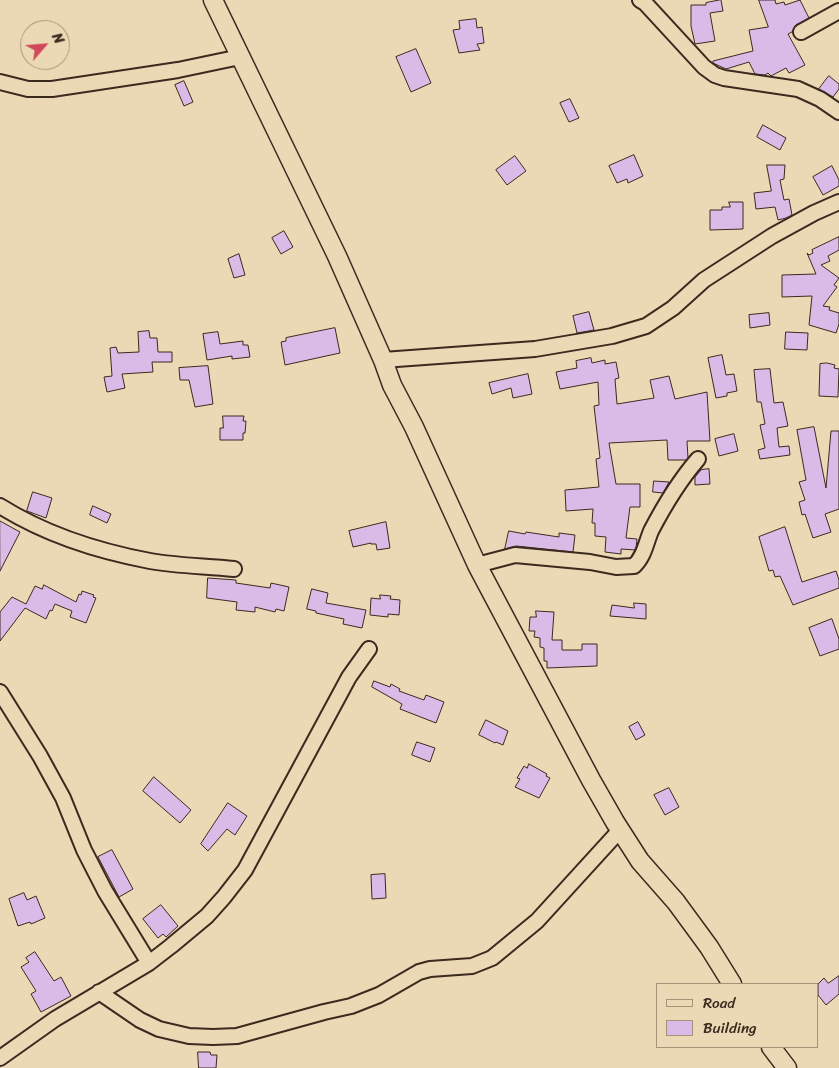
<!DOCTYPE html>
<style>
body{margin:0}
#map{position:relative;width:839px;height:1068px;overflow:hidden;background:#ebd9b6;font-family:Sriracha,sans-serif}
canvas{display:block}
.legend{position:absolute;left:656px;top:983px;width:162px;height:65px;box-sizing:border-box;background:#ebd9b6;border:1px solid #a59379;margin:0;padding:6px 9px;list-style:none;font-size:15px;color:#3b2a1e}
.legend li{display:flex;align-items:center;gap:10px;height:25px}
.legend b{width:25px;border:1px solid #a59379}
.north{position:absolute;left:20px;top:20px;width:50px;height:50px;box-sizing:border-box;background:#ebd9b6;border:1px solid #a59379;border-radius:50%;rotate:63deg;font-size:14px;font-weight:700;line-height:20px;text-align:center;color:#3b2a1e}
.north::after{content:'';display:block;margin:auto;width:18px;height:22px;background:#d1495b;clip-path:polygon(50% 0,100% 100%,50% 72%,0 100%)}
</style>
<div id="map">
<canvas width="839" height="1068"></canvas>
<ul class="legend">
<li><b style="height:6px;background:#ebd9b6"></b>Road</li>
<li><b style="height:14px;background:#dabae6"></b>Building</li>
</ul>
<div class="north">N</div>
</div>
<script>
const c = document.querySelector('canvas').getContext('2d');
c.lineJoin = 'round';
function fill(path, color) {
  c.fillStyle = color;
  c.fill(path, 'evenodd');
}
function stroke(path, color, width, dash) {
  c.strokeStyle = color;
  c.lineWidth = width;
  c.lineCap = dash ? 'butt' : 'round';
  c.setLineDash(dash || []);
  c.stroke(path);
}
const building = new Path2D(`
 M721 0 723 11 710 13 715 41 695 44 691 26V5H706V3Z
 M759 0H775L776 4 784 2 785 5 800 0 809 18 796 25 792 32 788 34 805 65 789 73 786 68 771 76 768 73 765 75 755 74 749 62 726 69 713 63V61L753 51 749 30 768 27Z
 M476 19 477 28 482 27 484 43 477 44 480 50 459 53 453 30 460 29 459 21Z
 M416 49 431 83 411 92 396 57Z
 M829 76 839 84V89L833 97 819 89Z
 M184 81 193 102 184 106 175 85Z
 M570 99 579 118 569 122 560 103Z
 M763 125 786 138 780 150 757 137Z
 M634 155 643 176 628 183 627 179 617 183 609 166Z
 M515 156 526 171 507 185 496 170Z
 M767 165H785L784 179 780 180 784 200 789 199 792 215 786 218 778 220 775 207 756 209 754 193 771 191Z
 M832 166 839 180V186L823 195 813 177Z
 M729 202H743V229L710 230V210H722V207H730Z
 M284 231 293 247 281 254 272 238Z
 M839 237V250L828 256 830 261 821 265 839 278 834 285 837 287 823 306 830 307 829 310 839 313V324L836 333 809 325 812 296 782 297V275L816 274 807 253 809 255 813 253 812 250Z
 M239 254 245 275 234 278 228 259Z
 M589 312 594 330 577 333 573 316Z
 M769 313 770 325 750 328 749 315Z
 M335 328 340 353 285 365 281 342 286 341V338Z
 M149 331 150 338H157L158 352H172V362H152L153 372 122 374 125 388 107 392 104 377 112 376 110 348 116 347 118 353 139 352 138 332Z
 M218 332 220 344 243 341V345H248L250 357 232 359V356L207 360 203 334Z
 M786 332 808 333 807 350 785 349Z
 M722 355 726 375 734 374 737 391 727 393V396L716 398 708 358Z
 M591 358 592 363 605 360V364L616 362 619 378 615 379 617 404 654 398 650 380 669 376 675 399 707 392 710 441H687L688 458 686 460H668L667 440 609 443 616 484H640V507H630L626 538 637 539 636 548 635 550 621 549V554L605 552 606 537 595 536V523H592L593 509 566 511 565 490 599 487 596 459 600 458 594 406 599 405 598 382 560 389 556 372 577 368 576 361Z
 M827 363 835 365 834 368 839 369 838 397 819 396 820 364Z
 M208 366 213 404 195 407 189 380H180L179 368Z
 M770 369 774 403 783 402 788 426 777 428 779 447 789 446 790 455 760 459 758 450 765 448 760 425 765 424 761 402H757L754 370Z
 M528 374 532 394 513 398 511 388 492 394 489 383Z
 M223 416H244L243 421H246L245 433H243V440H220V428H223Z
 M814 427 826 488 831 431H839V509L825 514 831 532 813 538 805 514 802 515 799 502 805 500 799 482 806 480 797 430Z
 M734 434 738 451 719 456 715 439Z
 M709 469 710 484 695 485V477L701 470Z
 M654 481 669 482 663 493 653 492Z
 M33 492 52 498 46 518 27 511Z
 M93 506 111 514 107 523 90 515Z
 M0 521 20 532 0 571Z
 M386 522 390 548 377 550 376 544H371V543L353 547 349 531Z
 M785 527 802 582 836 571 839 580V588L793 605 780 576 775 577 773 570 769 571 759 537Z
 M509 531 525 534 526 532 559 537V533L575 535 573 552 516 546 505 549Z
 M208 578 236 580V583L270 588 271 583 289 587 284 611 276 609 275 612 255 607V612L236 610 237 602 207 598Z
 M44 585 76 602 79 594 81 595 82 591 94 595 93 597 96 598 86 623 70 617 72 611 55 604 52 611 50 610 46 619 25 608 0 641V612L12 597 26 604 35 586 42 589Z
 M312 589 328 593 326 603 366 610 362 628 343 624 344 619 316 613V611L307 609Z
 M380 595 391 596 390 599 400 600 399 615 388 614V617L370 615 371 598 380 599Z
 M634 603 646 604V619L610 616 612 605 634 608Z
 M536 611 554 612 552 640H562V650H582V644H597V666L547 668V661H544V648L540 647V638L534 637 535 631H529L530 617H536Z
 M832 619 839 639V649L820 656 809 628Z
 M374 681 390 687 391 684 400 689 399 691 424 700 426 695 444 702 436 723 400 709 402 704 372 687Z
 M486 720 508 731 503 745 496 742 495 743 479 735Z
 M638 722 645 735 636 740 629 727Z
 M417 742 435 748 430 762 412 755Z
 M529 764 547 774 546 776 550 778 539 798 515 787 520 779 517 778 524 766 527 768Z
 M154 777 191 810 180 823 143 791Z
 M669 788 679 807 665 815 654 795Z
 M228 803 247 816 235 835 227 829 208 851 201 844Z
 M112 850 133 889 119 897 98 857Z
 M385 874 386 898 372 899 371 875Z
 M24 893 27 900 36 896 45 918 31 924 30 922 18 926 9 899Z
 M161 905 178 926 166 937 163 934 158 938 143 919Z
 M35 952 54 981 61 977 71 996 41 1012 31 994 36 991 21 967 29 962 26 958Z
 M839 976V994L826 1005 818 995V984L824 978 828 983Z
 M198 1052H210L211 1055H217L216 1068H199Z`);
fill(building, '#dabae6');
stroke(building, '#3b2a1e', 1);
const minor = new Path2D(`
 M640 0 645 3 704 67 715 75 724 78 798 89 820 99 839 112
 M801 32 839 11
 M0 82 28 89H52L178 70 240 57
 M383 360 535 349 612 336 646 326 673 308 704 280 772 236 814 213 839 202
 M0 506C46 535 97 551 150 561 178 566 206 566 234 569
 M477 565 515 555 590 562 616 567 634 566C644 557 646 543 651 531 664 506 679 481 698 459
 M0 692 40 756 63 798 84 850 105 891 149 963
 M99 992 140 1020 159 1029 189 1036 213 1037 237 1036 324 1012 351 1006 379 995 419 972 430 969 472 966 492 958 537 921 620 830
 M0 1058 55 1019 149 963 171 946 207 916 224 897 245 870 349 677 369 649`);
const tertiary = new Path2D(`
 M213 0 337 256 383 360 392 385 414 427 477 565 591 780 615 822 640 861 676 902 709 947 732 984
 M771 1047 787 1068`);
stroke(minor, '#3b2a1e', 18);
stroke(tertiary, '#3b2a1e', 21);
stroke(minor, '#ebd9b6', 14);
stroke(tertiary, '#ebd9b6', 18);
</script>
